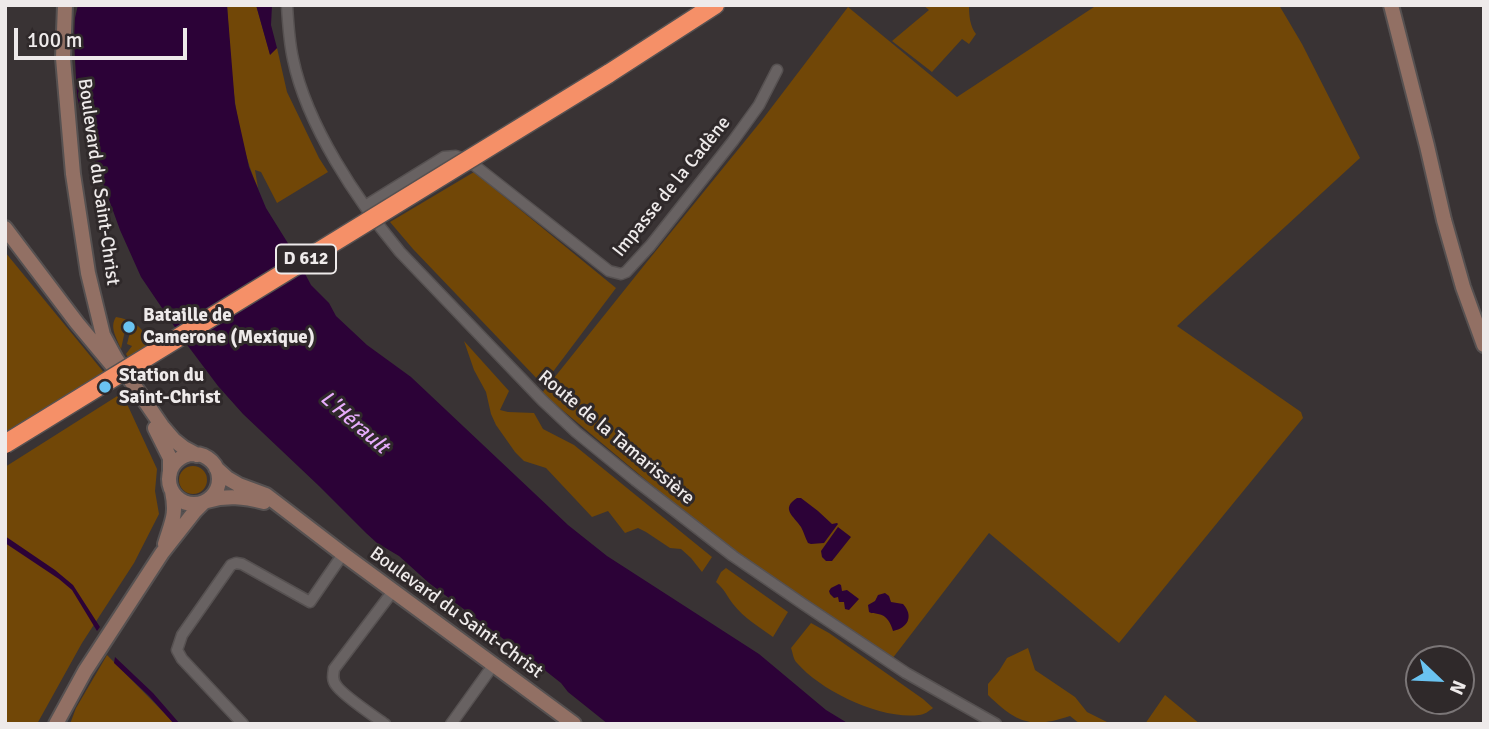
<!DOCTYPE html>
<meta charset="utf-8">
<style>
body{margin:0}
#map{position:relative;width:1489px;height:729px;overflow:hidden;background:#393334;font-family:Signika,sans-serif}
canvas{display:block}
.frame{position:absolute;inset:0;border:7px solid #eeeaea;pointer-events:none}
.north{position:absolute;left:1405px;top:645px;width:70px;height:70px;box-sizing:border-box;background:#2f292a;border:2px solid #7b7677;border-radius:50%;rotate:113deg;font-size:19px;font-weight:700;line-height:28px;text-align:center;color:#eeeaea}
.north::after{content:'';display:block;margin:auto;width:24px;height:32px;background:#6ac3f1;clip-path:polygon(50% 0,100% 100%,50% 72%,0 100%)}
.scale{position:absolute;left:14px;top:28px;width:173px;height:32px;box-sizing:border-box;border:4px solid #eeeaea;border-top:0;padding-left:9px;font-size:21px;line-height:24px;white-space:nowrap;color:#eeeaea;-webkit-text-stroke:5px #2f292a;paint-order:stroke}
</style>
<div id="map">
<canvas width="1489" height="729"></canvas>
<div class="frame"></div>
<div class="north">N</div>
<div class="scale">100 m</div>
</div>
<script>
const c = document.querySelector('canvas').getContext('2d');
c.lineJoin = 'round';
function fill(path, color) {
  c.fillStyle = color;
  c.fill(path, 'evenodd');
}
function stroke(path, color, width, dash) {
  c.strokeStyle = color;
  c.lineWidth = width;
  c.lineCap = dash ? 'butt' : 'round';
  c.setLineDash(dash || []);
  c.stroke(path);
}
function label(font, color, halo, rows, align = 'center') {
  c.font = font + ' Signika,sans-serif';
  c.lineWidth = 6;
  c.setLineDash([]);
  c.textBaseline = 'middle';
  c.strokeStyle = halo;
  c.fillStyle = color;
  for (const [text, x, y, turn = 0] of rows) {
    c.save();
    c.translate(x, y);
    c.rotate((+turn || 0) * Math.PI / 180);
    c.textAlign = isNaN(turn) ? turn : align;
    if (halo) c.strokeText(text, 0, 0);
    c.fillText(text, 0, 0);
    c.restore();
  }
}
fill(new Path2D(`
 M227 5H256L270 54 277 48 287 92 319 158 328 172 277 203 261 172 255 170 258 188C233 131 231 67 227 5Z
 M923 5H969C969 16 970 26 976 34L969 44 962 39 932 72 892 41 929 10Z
 M1097 5H1279L1302 44 1360 158 1177 326 1301 412 1303 418 1119 643 989 533 892 659 727 548 542 393 646 263 762 120 848 7 957 97Z
 M474 172 616 288 543 385 413 249 390 222Z
 M5 252 106 375 5 432Z
 M116 317C129 319 146 326 146 343 146 347 143 350 142 354L130 361 126 354 132 346 127 344 130 332 133 330V326L130 323 126 326 121 349C117 338 109 328 116 317Z
 M464 341 509 391 500 410 508 412 534 413 543 429 574 445 712 557 702 572 691 558 681 549 670 548 646 532 638 528 625 533 608 511 592 517 546 468 524 461 515 452 496 425 491 414 486 392 474 370Z
 M122 393 157 469 155 491 159 514 134 563 82 643 37 724H5V467Z
 M179 480a14 14 0 1 1 28 0a14 14 0 1 1-28 0Z
 M726 568 788 612 773 637C759 627 744 618 733 604 726 595 726 591 716 582L721 572Z
 M811 623 829 633 923 699 933 708C929 711 924 715 919 715 881 720 821 691 797 663 793 659 793 653 791 648Z
 M1028 648 1035 670 1075 697 1087 712 1109 723 1080 724 1070 716C1031 729 1017 723 988 695V684L999 671 1007 658Z
 M107 655 175 724H70L76 708Z
 M1165 695 1200 724H1145Z`), '#714707');
fill(new Path2D(`
 M78 5H227L235 104 249 167 266 208 294 253 311 285 329 303 336 316 367 345 411 377 568 525 607 556 759 654 826 710 849 724H608L568 692 561 683 542 668 429 583 399 556 377 543 366 533 319 486 243 414 218 386 185 342 141 277 120 230 87 139 77 96 74 40 75 18Z
 M256 5H272L271 25 277 48 270 55Z
 M797 498H801L818 511 832 524 837 523 838 524 824 543 811 544 808 543C805 538 804 532 801 527 794 516 780 509 797 498Z
 M838 527 851 537 832 561H826L822 557 821 551Z
 M5 536 55 570 73 585 100 627 97 631 72 590 59 579 5 543Z
 M839 584 841 585 842 591 847 590 859 599 849 610 845 609 844 602H839L838 597 834 598 830 594 829 591 831 588Z
 M885 593 889 596 891 602 903 604C914 616 908 628 893 631 891 624 887 615 878 614 875 613 872 614 869 612L868 605 875 601 878 595Z
 M115 657 153 693 180 724H174L149 696 114 663Z`), '#2c0237');
const street = new Path2D(`
 M287 5C288 23 289 41 293 59 307 126 357 200 400 252L542 400 576 432 635 480 733 556 803 604 906 673 996 724
 M365 206 444 157 456 156 469 161 609 271 621 274 626 272 650 246 733 141 759 105 777 70
 M243 724 182 659 177 650 182 635 231 565 236 563 242 564 310 602 343 554
 M385 724C374 716 342 695 336 685 332 680 333 675 334 669L393 591
 M451 724 494 664`);
const secondary = new Path2D(`
 M65 5 63 58 73 174 88 273 103 335 116 359 162 426 174 440 184 448 197 455
 M1391 5 1427 146 1444 220 1463 287 1484 345
 M5 228 77 323 112 365
 M155 428 170 458V473
 M169 479a25 25 0 1 1 50 0a25 25 0 1 1-50 0Z
 M216 468 227 478 239 485 266 495 343 554 574 724
 M207 501C227 495 244 497 264 502
 M165 544C172 521 177 515 172 491
 M56 724 85 671 162 553 195 511 204 502`);
const highway = new Path2D(`
 M608 74 715 5`);
stroke(street, '#565151', 13);
stroke(secondary, '#565151', 18);
stroke(highway, '#565151', 21);
stroke(street, '#686262', 10);
stroke(secondary, '#927064', 14);
stroke(highway, '#f59068', 18);
const highwayBridge = new Path2D(`
 M5 444 608 74`);
stroke(highwayBridge, '#565151', 21, []);
stroke(highwayBridge, '#f59068', 18);
for (const [x, y, r, color] of [
 [129,327,7,"#6ac3f1"],
 [105,387,7,"#6ac3f1"]
]) {
  const dot = new Path2D();
  dot.arc(x, y, r, 0, 2 * Math.PI);
  c.fillStyle = color;
  c.fill(dot);
  stroke(dot, '#2f292a', 2.5);
}
for (const [x, y, w] of [
 [306,259,60]
]) {
  const box = new Path2D();
  box.roundRect(x - w / 2, y - 14.5, w, 29, 5);
  c.fillStyle = '#2f292a';
  c.fill(box);
  stroke(box, '#eeeaea', 2);
}
label('bold 18px', '#eeeaea', null, [
 ["D 612",306,259]
]);
label('19px', '#eeeaea', '#2f292a', [
 ["Boulevard du Saint-Christ",98,182,82],
 ["Impasse de la Cadène",672,187,-51],
 ["Route de la Tamarissière",616,438,40],
 ["Boulevard du Saint-Christ",456,613,36]
]);
label('bold 19px', '#eeeaea', '#2f292a', [
 ["Bataille de",143,316],
 ["Camerone (Mexique)",143,338],
 ["Station du",119,376],
 ["Saint-Christ",119,398]
], 'left');
label('italic 21px', '#e7acfb', '#2f292a', [
 ["L'Hérault",354,423,41]
]);
</script>
